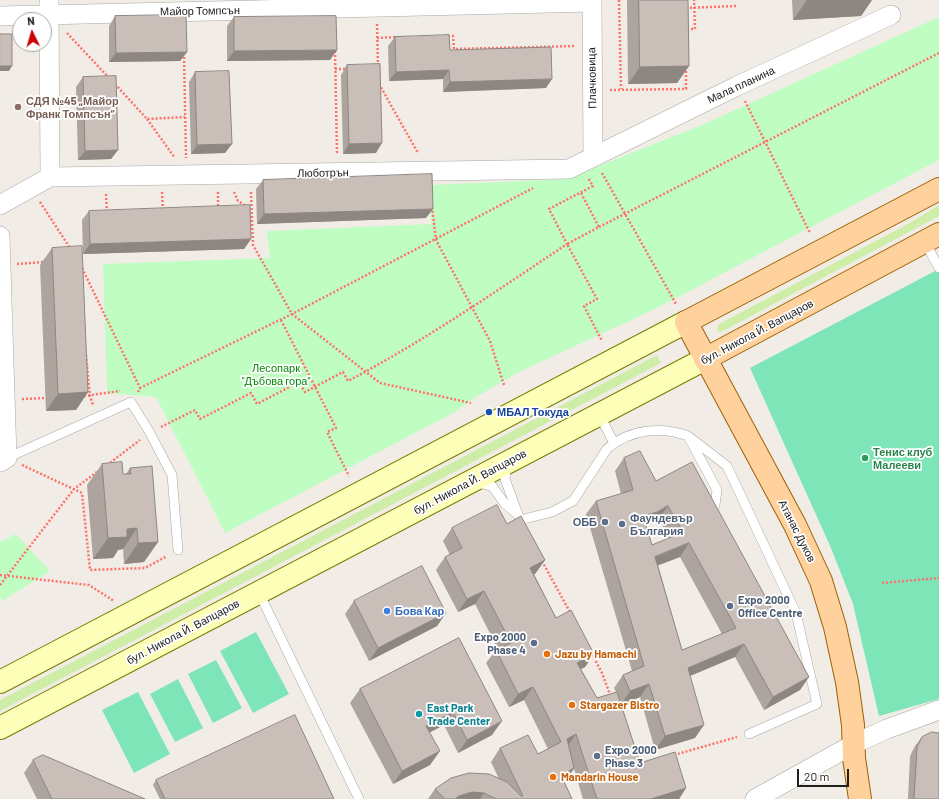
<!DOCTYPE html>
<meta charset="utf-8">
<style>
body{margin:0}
#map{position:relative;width:939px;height:799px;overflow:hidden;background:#f1ede6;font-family:Barlow,sans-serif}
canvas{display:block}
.north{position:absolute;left:12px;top:12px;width:40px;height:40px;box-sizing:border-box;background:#fff;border:1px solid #a6a6a6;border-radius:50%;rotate:355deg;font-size:11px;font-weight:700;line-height:16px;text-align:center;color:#202020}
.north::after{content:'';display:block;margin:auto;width:14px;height:18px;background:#d00009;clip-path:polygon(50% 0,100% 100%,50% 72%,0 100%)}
.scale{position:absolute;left:797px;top:769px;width:52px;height:18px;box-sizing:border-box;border:2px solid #202020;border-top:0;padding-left:5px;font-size:12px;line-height:14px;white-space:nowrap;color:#202020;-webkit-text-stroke:3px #fff;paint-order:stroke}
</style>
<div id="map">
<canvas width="939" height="799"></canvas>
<div class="north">N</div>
<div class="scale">20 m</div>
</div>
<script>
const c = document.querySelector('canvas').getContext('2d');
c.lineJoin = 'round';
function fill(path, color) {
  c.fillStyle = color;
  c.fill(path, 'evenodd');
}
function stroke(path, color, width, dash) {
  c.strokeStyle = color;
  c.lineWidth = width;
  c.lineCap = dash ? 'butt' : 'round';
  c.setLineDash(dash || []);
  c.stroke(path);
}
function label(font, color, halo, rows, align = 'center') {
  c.font = font + ' Barlow,sans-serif';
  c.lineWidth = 3.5;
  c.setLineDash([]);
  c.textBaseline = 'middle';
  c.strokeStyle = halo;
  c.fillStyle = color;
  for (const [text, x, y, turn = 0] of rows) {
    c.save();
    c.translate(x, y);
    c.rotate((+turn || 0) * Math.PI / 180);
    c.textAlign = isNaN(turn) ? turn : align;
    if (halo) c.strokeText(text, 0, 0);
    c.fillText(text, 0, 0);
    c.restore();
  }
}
fill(new Path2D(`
 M939 205V216L723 331 719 332 717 330 719 324 908 224Z
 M657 355 661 363 0 711V700Z`), '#ceeea8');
fill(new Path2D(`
 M939 17V160L655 309 517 373 471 400 455 412 225 533 156 397 107 393 103 264 270 258 267 231 431 224 429 185 566 179 702 125Z
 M16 534 50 571 2 601 0 596V542Z`), '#c0fdc3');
fill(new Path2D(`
 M939 269V699L879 716 853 604 831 548 750 368Z
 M256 632 289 694 253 713 220 651Z
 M216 660 242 708 213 723 188 674Z
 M178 679 203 728 175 742 150 694Z
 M138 692 170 754 134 773 102 710Z`), '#7ee5b9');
const service = new Path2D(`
 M925 242 939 268
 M599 414 614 443
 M688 436 727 466 796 613 817 704 749 734
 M7 458 131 402 150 433 172 475 178 550
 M510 465 506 471 505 479 520 520 552 512 573 501 607 449C629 429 662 426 688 436L717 490 715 505 709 514
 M478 483 492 486 505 504 517 514
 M259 593 359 799`);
const minor = new Path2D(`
 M49 0 50 177
 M592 0 593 157
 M0 16 592 2
 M0 205 50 177 569 169 737 86 891 15
 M0 236 7 458 0 462
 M755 799 854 744 887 729 939 710`);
const secondary = new Path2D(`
 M0 682 686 322
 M0 728 705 359`);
const primary = new Path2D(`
 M705 359 939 234
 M860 799 854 758 853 725 847 682 835 627 821 581 795 525 686 322 939 189`);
stroke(service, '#a7a7a7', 10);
stroke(minor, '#a7a7a7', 20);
stroke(secondary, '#757e00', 24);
stroke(primary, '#9c6200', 24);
stroke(new Path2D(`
 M619 0 621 89
 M686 8 736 6
 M377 24 378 67
 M687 29H695L694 0
 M67 33 110 79
 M448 36H453L454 49 576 46
 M377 38 397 37
 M335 51 337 154
 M184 53 186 158
 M335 69H347
 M115 84 147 119 185 117
 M379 84 418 153
 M610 90 686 89V68
 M745 101 810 233
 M147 119 175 158
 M602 173 676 304
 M162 192 163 211
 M218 192V209
 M234 192 238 201 246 206
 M251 192 253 245 292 314 380 383 471 403
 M581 193 599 227 567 244 597 299 584 306 602 341
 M106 194 107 213
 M40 202 70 248
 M432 207 436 240 490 341 504 385
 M599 227 939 53
 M17 264 44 262
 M82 268 140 388H139
 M281 320 336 428 327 432 349 476
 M86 355 90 396 93 405
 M138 392 140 388 292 314 533 188
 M84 396 120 391
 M22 399 45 398
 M161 427 195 410 200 419 251 393 257 404 299 382 305 392 343 372 348 381C424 341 495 292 567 244L549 209 593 186 588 178
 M22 465 82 493 90 570 145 568 167 556
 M107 465 140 440
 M542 561 571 614
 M0 575 89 585 114 601
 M882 583 939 578
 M0 585 74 489 97 472
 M592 654 602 673 611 697
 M674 755 737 737`), '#ff7269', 2.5, [2, 2]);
stroke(service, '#fff', 9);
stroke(minor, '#fff', 19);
stroke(secondary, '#fdfeb7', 22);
stroke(primary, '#ffd19d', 22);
fill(new Path2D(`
 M627 0H688L689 66 677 83 628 84Z
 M792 0H872L861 16 793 20Z
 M115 16 187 52 180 61 109 62V26Z
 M234 17 330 60 227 61V26Z
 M395 37 450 50 546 88 443 92V79L389 81 388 46Z
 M347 65 376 153 343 154 341 75Z
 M195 72 225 153 191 154 189 82Z
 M83 77 118 150 111 159 78 160 76 87Z
 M263 180 426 218 257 224 256 189Z
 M89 211 251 239 244 249 83 254 82 220Z
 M52 248 88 392 76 410 46 411 40 265Z
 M624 458 656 481 809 677 800 690 764 710 735 657 690 676 695 738 655 750 640 697 621 705 640 763 686 788 679 799H583L574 769 564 782 572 799H428L435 789 499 779 491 762 500 748 538 754 548 749 524 700 509 707 486 663 496 650 498 649 475 604 458 612 436 570 445 557 450 555 443 541 452 528 507 524 545 560 535 574H534L556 618 594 654 585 667 581 669 597 698 616 692 614 688 623 675 632 671 586 514 596 501 621 494 615 471ZM659 519 669 538 652 545 646 526ZM680 557 722 634 682 650 658 565Z
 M102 464 123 474H126L130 468 158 542 144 562 124 564 123 549 118 550 113 558 93 559 87 485Z
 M354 601 446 613 437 626 369 661 345 614Z
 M459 638 492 735 458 753 444 725 430 732V765L393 784 350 703 360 689Z
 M938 733 939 799H908L910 756 915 746 922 737Z
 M33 760 145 799H37L24 773Z
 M156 780 334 799H160L153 785Z`), '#ada49e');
fill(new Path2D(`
 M807 0H872L861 16 793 20Z
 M24 45H36L35 48 22 47Z
 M337 50 330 60 227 61 234 51Z
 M187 52 180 61 109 62 116 53Z
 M0 66H12L9 71H0Z
 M689 66 677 83 628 84 640 67Z
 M449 70 443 79 389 81 396 72Z
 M552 79 546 88 443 92 450 82Z
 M382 143 376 153 343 154 349 144Z
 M232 144 225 153 191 154 197 145Z
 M118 150 111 159 78 160 85 151Z
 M433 209 426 218 257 224 264 214Z
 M251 239 244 249 83 254 90 244Z
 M88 392 76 410 46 411 58 394Z
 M668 506 659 519 648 525 634 529 643 516Z
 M137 528 123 549 118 550 113 558 93 559 108 538 127 529Z
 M158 542 144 562 124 564 138 543Z
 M689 543 680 557 646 570 655 557Z
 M545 560 535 574 521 581 530 568Z
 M484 591 475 604 458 612 467 599Z
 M446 613 437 626 369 661 378 648Z
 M744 644 735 657 678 681 688 668Z
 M594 654 585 667 568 676 577 663Z
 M809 677 800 690 764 710 773 697Z
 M649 684 640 697 621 705 630 691Z
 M533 687 524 700 509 707 518 694Z
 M453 712 444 725 417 739 426 726Z
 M502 721 492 735 458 753 467 740Z
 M704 725 695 738 655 750 665 736Z
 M576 734 567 747V739Z
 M440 751 430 765 393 784 402 771Z
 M574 768 565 782 551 788 561 775Z
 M686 788 679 799H651Z
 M472 792 484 793 480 799H455L459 796Z`), '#8d8681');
const building = new Path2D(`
 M639 0H688L689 66 640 67Z
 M186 15 187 52 116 53 115 16Z
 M336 16 337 50 234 51V17Z
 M0 34H12V66H0Z
 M449 35 450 50 551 47 552 79 450 82 449 70 396 72 395 37Z
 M24 44H36V45H24Z
 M380 64 382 143 349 144 347 65Z
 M229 71 232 144 197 145 195 72Z
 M116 76 118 150 85 151 83 77Z
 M432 174 433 209 264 214 263 180Z
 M250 205 251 239 90 244 89 211Z
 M82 246 88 392 58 394 52 248Z
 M640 451 656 481 692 462 809 677 773 697 744 644 688 668 704 725 665 736 649 684 630 691 623 675 644 666 596 501 633 490 624 458ZM668 506 683 532 652 545 643 516 657 512ZM689 543 736 628 682 650 655 557Z
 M122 462 123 474H131L130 468 152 466 158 542 138 543 137 528 127 529V537L108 538 102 464Z
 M497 505 507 524 521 516 545 560 530 568 556 618 571 610 594 654 577 663 597 698 617 692 640 763 675 752 686 788 651 799H597L576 734 567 739 574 768 561 775 572 799H496L484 793 472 792 459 796 455 799H445L435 789 451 778 469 773 489 774 507 782 521 796H523L500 748 528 735 538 754 561 742 533 687 518 694 496 650 511 643 484 591 467 599 445 557 462 548 452 528Z
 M422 566 446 613 378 648 354 601Z
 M459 638 502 721 467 740 453 712 426 726 440 751 402 771 360 689Z
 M295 715 334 799H165L156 780Z
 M932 732 938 733 939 732V799H914L917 747 922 737Z
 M43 755 145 799H52L33 760Z`);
fill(building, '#c9bfb8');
stroke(building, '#8d8681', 1);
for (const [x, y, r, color] of [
 [18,107,4,"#8d6e63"],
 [489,412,4,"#1a4fb4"],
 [865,458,4,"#2e9e5b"],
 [605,522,4,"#5c6f8a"],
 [622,524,4,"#5c6f8a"],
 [730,606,4,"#5c6f8a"],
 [387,611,4,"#3f7fe0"],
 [534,643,4,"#5c6f8a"],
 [547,654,4,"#e8710a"],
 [572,705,4,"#e8710a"],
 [419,714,4,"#0f9aa8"],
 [597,756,4,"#5c6f8a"],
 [553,777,4,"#e8710a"]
]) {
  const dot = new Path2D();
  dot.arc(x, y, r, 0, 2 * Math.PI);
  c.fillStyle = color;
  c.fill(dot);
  stroke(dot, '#fff', 1.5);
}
label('11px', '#202020', '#fff', [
 ["Майор Томпсън",200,11,-1],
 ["Плачковица",592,78,-91],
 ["Мала планина",741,85,-25],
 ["Люботрън",323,173,-1],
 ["бул. Никола Й. Вапцаров",757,332,-28],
 ["бул. Никола Й. Вапцаров",470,482,-28],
 ["Атанас Дуков",797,531,63],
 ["бул. Никола Й. Вапцаров",183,632,-28]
]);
label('bold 11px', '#785e54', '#fff', [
 ["СДЯ №45 „Майор",26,101],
 ["Франк Томпсън“",26,114]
], 'left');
label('11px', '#048809', '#fff', [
 ["Лесопарк",276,368],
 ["\"Дъбова гора\"",276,381]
]);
label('bold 11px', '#164399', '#fff', [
 ["МБАЛ Токуда",497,412]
], 'left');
label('bold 11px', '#27864d', '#fff', [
 ["Тенис клуб",873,452],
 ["Малееви",873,465]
], 'left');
label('bold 11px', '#4e5e75', '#fff', [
 ["Фаундевър",630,518],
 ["България",630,531],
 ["ОББ",597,522,"right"],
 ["Expo 2000",738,600],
 ["Office Centre",738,613],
 ["Expo 2000",526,637,"right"],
 ["Phase 4",526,650,"right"],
 ["Expo 2000",605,750],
 ["Phase 3",605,763]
], 'left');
label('bold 11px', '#366cbe', '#fff', [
 ["Бова Кар",395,611]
], 'left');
label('bold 11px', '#c56008', '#fff', [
 ["Jazu by Hamachi",555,654],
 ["Stargazer Bistro",580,705],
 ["Mandarin House",561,777]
], 'left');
label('bold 11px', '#0d838f', '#fff', [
 ["East Park",427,708],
 ["Trade Center",427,721]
], 'left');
</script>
